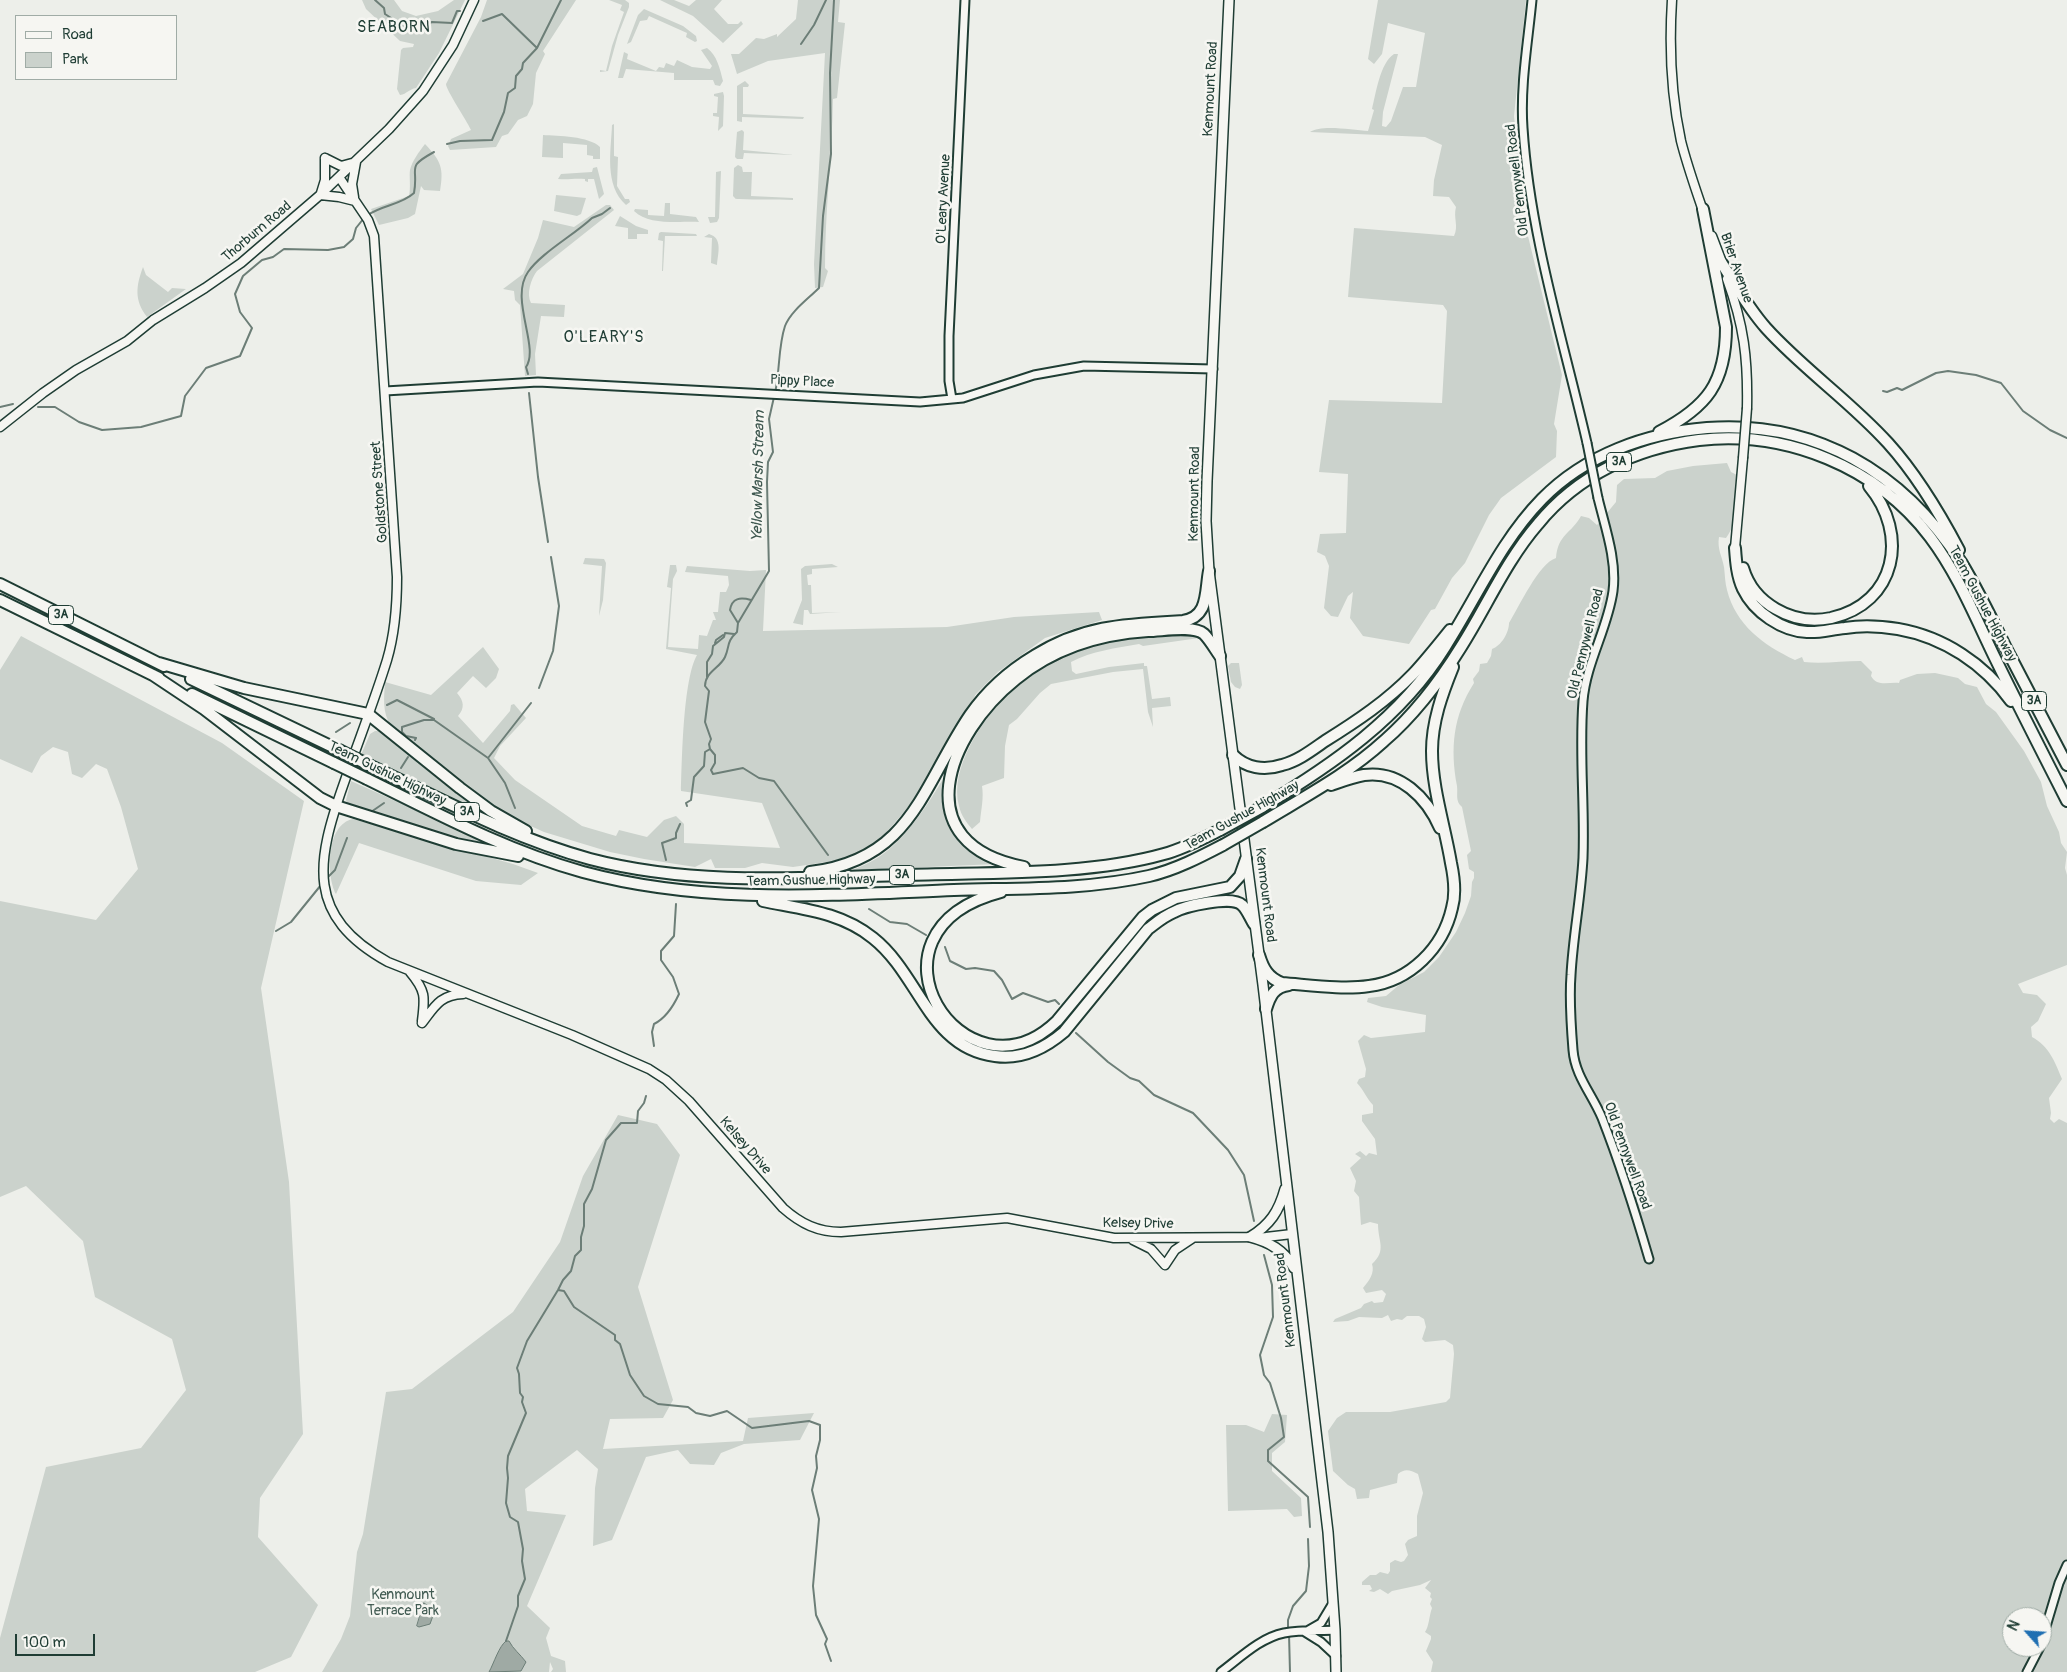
<!DOCTYPE html>
<style>
body{margin:0}
#map{position:relative;width:2067px;height:1672px;overflow:hidden;background:#edefea;font-family:Pangolin,sans-serif}
canvas{display:block}
.legend{position:absolute;left:15px;top:15px;width:162px;height:65px;box-sizing:border-box;background:#f6f6f2;border:1px solid #a0aca6;margin:0;padding:6px 9px;list-style:none;font-size:15px;color:#1f3d34}
.legend li{display:flex;align-items:center;gap:10px;height:25px}
.legend b{width:25px;border:1px solid #a0aca6}
.north{position:absolute;left:2002px;top:1607px;width:50px;height:50px;box-sizing:border-box;background:#f6f6f2;border:1px solid #a0aca6;border-radius:50%;rotate:296deg;font-size:14px;font-weight:700;line-height:20px;text-align:center;color:#1f3d34}
.north::after{content:'';display:block;margin:auto;width:18px;height:22px;background:#1f6fb2;clip-path:polygon(50% 0,100% 100%,50% 72%,0 100%)}
.scale{position:absolute;left:15px;top:1634px;width:80px;height:22px;box-sizing:border-box;border:2px solid #1f3d34;border-top:0;padding-left:6px;font-size:15px;line-height:18px;white-space:nowrap;color:#1f3d34;-webkit-text-stroke:4px #f6f6f2;paint-order:stroke}
</style>
<div id="map">
<canvas width="2067" height="1672"></canvas>
<ul class="legend">
<li><b style="height:6px;background:#f6f6f2"></b>Road</li>
<li><b style="height:14px;background:#cbd2cc"></b>Park</li>
</ul>
<div class="north">N</div>
<div class="scale">100 m</div>
</div>
<script>
const c = document.querySelector('canvas').getContext('2d');
c.lineJoin = 'round';
function fill(path, color) {
  c.fillStyle = color;
  c.fill(path, 'evenodd');
}
function stroke(path, color, width, dash) {
  c.strokeStyle = color;
  c.lineWidth = width;
  c.lineCap = dash ? 'butt' : 'round';
  c.setLineDash(dash || []);
  c.stroke(path);
}
function label(font, color, halo, rows, align = 'center') {
  c.font = font + ' Pangolin,sans-serif';
  c.lineWidth = 5;
  c.setLineDash([]);
  c.textBaseline = 'middle';
  c.strokeStyle = halo;
  c.fillStyle = color;
  for (const [text, x, y, turn = 0] of rows) {
    c.save();
    c.translate(x, y);
    c.rotate((+turn || 0) * Math.PI / 180);
    c.textAlign = isNaN(turn) ? turn : align;
    if (halo) c.strokeText(text, 0, 0);
    c.fillText(text, 0, 0);
    c.restore();
  }
}
fill(new Path2D(`
 M362 0H394L402 11 416 16 438 11 454 0H465L439 53 416 88C409 89 407 94 400 95L397 89 401 50 403 48 413 47 414 44 400 41 366 9Z
 M487 0H576L543 51 545 54 536 73 533 104 527 116 518 120 508 134 502 136 496 147 450 150 448 146 451 139 471 130C466 119 446 90 446 84L481 17Z
 M609 0H625L629 3V7L618 35 608 71 600 72V70L606 71 612 46 624 12 620 10 622 5Z
 M660 0H674L689 6 696 0H722L714 9 728 24H738L741 21 743 24 723 43 693 16Z
 M798 0H840L838 22 845 23 837 98 833 99C832 155 825 211 825 268L828 271 823 287 815 288 814 264 825 53 768 61 737 74 731 54H739L756 38 764 39 777 34V37L796 19Z
 M1378 0H1526L1514 116 1526 228 1562 375 1554 424 1557 431 1556 457 1501 498 1489 515 1465 563 1452 578 1435 609 1431 610 1409 644 1363 636 1350 618 1353 592 1348 596 1338 617 1331 616 1324 608 1329 566 1325 556 1317 552 1320 534 1346 533 1348 474 1319 472 1329 400 1442 403 1447 311 1443 305 1348 297 1354 228 1454 236C1459 226 1453 218 1456 207L1449 197 1433 196 1434 180 1442 145 1425 137 1310 132C1321 124 1353 130 1368 131L1374 110 1372 109C1376 93 1380 63 1394 54H1398L1397 58 1383 112 1382 126 1386 127 1391 121 1403 87H1416L1425 33 1388 23 1382 54 1374 64 1368 59Z
 M644 9 683 26 696 36 697 41 695 42 686 37 687 33 649 16 647 20 640 21 631 42 627 44 638 15Z
 M707 48C717 55 720 69 723 81L720 86 715 85 713 80H674V73L626 69 623 78H618L624 52 628 54 627 59 656 71 659 67 664 68 666 63 674 66 677 60 692 67 710 69 712 66 701 50Z
 M745 81 749 85 748 87H743V114L804 117 803 119 742 117V122L737 121V86Z
 M723 92 724 96 723 126 718 131 719 117 713 116V113H717L718 97 714 96V94Z
 M614 124V156L618 157 617 186 625 199H629L630 202 626 205C604 185 611 151 612 125Z
 M742 130 744 132 743 150 794 155 744 153 743 159H737L735 157 737 132Z
 M543 135C558 136 589 136 600 147V159H593V156L587 155V145L563 143V158L542 157Z
 M425 144C441 161 444 168 440 191L424 190 421 186 415 214 408 218 379 225 371 209 409 196C411 188 409 175 410 170 412 161 419 152 425 144Z
 M738 165 742 167 743 172H752L751 196 793 198V200C775 199 757 200 739 199 735 199 736 199 733 196L734 168Z
 M597 167 604 194 599 199 594 179H588V182L585 181V179C574 178 569 180 558 179L561 174 592 172 593 168Z
 M721 171 719 218 717 222 710 223 708 217H715L716 172Z
 M556 195 586 198 581 214 577 216 554 211Z
 M665 203H670V214L696 217 699 222C680 221 649 226 634 211L635 209 648 210V215L664 216Z
 M606 205H610L614 210 537 271C531 279 526 294 531 303L565 305 564 317 541 316 535 354 536 375 525 376 520 305 515 300 514 291 503 289 523 274 538 238 543 220 574 227Z
 M620 216 636 226 648 230V234H637V239H628V228L615 226Z
 M661 232 696 234 697 236H665L663 271H662L663 241 658 240 659 233Z
 M709 234C723 238 718 253 717 265L711 263 712 238 704 237Z
 M143 267 146 275 168 292 172 288 186 289 147 317C134 300 136 286 143 267Z
 M1727 463 1731 472 1737 475C1738 496 1739 521 1726 538L1719 537C1717 549 1722 556 1724 567 1725 575 1725 583 1727 590 1736 625 1763 645 1795 660L1802 657 1804 662C1823 664 1842 661 1861 661L1872 672 1871 676C1877 687 1888 682 1899 683L1900 680 1917 674 1935 673 1958 678 1965 684 1977 687 1986 704 1996 712 2024 751 2041 782 2047 806 2059 832 2061 843 2067 852 2065 868 2067 875V965L2018 984 2023 993 2037 995 2046 1004 2038 1021 2031 1027 2032 1037C2049 1046 2055 1062 2062 1079L2049 1098 2051 1113 2050 1119 2054 1123 2059 1119 2067 1123V1672H1431L1433 1662 1426 1651 1431 1639V1636L1425 1632C1429 1627 1429 1616 1432 1608L1430 1604 1432 1599 1430 1597 1431 1593 1425 1588 1431 1580 1420 1585 1392 1591 1388 1594 1380 1589 1374 1592 1369 1591 1372 1589 1370 1585H1362V1582L1370 1575H1376L1380 1572 1388 1574 1390 1571V1563L1395 1560 1401 1562 1404 1561 1408 1555 1405 1544 1408 1540 1417 1536V1516L1423 1493 1418 1474C1410 1470 1405 1468 1398 1474L1397 1483 1370 1490 1369 1498 1357 1499 1355 1489 1348 1485 1333 1471 1328 1431 1337 1418 1346 1412H1390L1446 1402 1450 1398 1454 1354 1453 1345 1445 1340 1425 1342 1422 1339 1426 1327 1424 1319 1419 1316H1407L1402 1320 1397 1319 1391 1321 1388 1315 1382 1318 1359 1317 1348 1321 1333 1322 1335 1319 1361 1308 1364 1304 1372 1301 1374 1303 1383 1302 1386 1294 1382 1290 1366 1293 1363 1288C1369 1281 1375 1273 1372 1264 1387 1250 1378 1242 1378 1224L1370 1222 1361 1225 1359 1197 1354 1191 1356 1181 1350 1168 1361 1158 1355 1154 1360 1151 1366 1156 1369 1153 1377 1155 1375 1139 1362 1121V1115L1373 1113V1105C1366 1098 1364 1090 1357 1083L1359 1079 1365 1077 1366 1069 1358 1041 1364 1035 1371 1038 1425 1032 1426 1015 1382 1007 1367 1002 1368 998 1386 996 1399 985 1424 972 1439 957 1456 932 1465 913 1471 896 1472 882 1474 878V872L1469 869 1467 855 1471 851 1462 807C1455 801 1458 795 1457 786 1450 748 1453 716 1474 683L1473 679 1479 671 1480 664 1487 663 1491 656 1492 649C1501 646 1509 633 1509 623 1519 607 1539 563 1556 558 1558 534 1571 534 1581 516L1589 518 1597 525 1616 502 1617 485 1624 479 1655 478 1667 471 1693 466ZM2012 1617H2042V1647H2012Z
 M585 558 604 559 606 563 603 600 599 616 602 566 583 564Z
 M832 564 838 567 812 569V574L807 575 808 585H811L812 613 841 612 810 614 808 610H804L803 625 793 623 802 600 801 569 805 566Z
 M670 565H676L677 571 673 579 668 647 698 649 699 635 707 636 713 620H716L713 612H718L720 592H726L729 585 728 576 685 572 687 566 750 571 766 570 763 631 947 627 1014 617 1099 612 1102 620 1045 638 998 672 976 694 922 789 904 812 879 841 859 854 847 859 793 867 762 863 745 868H715L711 859 695 867 644 859 610 852 544 832 524 823 489 804 464 786 391 726C382 712 384 698 385 682L431 695 483 647 499 669 496 678 486 688 473 676 457 693C464 701 465 708 458 716L483 743 510 711 511 705 514 704 526 718 500 746 494 758 515 780 582 826 616 836 619 830 647 837 664 820 676 816 684 824V843L780 848 762 803 681 791C682 761 683 679 697 655L666 649 671 588 667 587Z
 M1182 635 1199 638 1143 646 1139 644C1116 648 1092 651 1071 662L1072 671 1076 674 1109 667 1144 663V666H1147L1152 699 1170 697 1171 706 1152 708 1153 727 1148 712 1143 669 1113 672 1051 684 1040 693 1017 719 1009 725 1005 746 1004 778 982 786C984 798 981 810 980 822L972 829C966 822 961 815 959 806 949 769 982 720 1007 695 1026 675 1052 661 1077 650 1110 637 1147 637 1182 635Z
 M21 636 222 743 304 801 261 988 289 1182 303 1434 260 1498 258 1537 318 1605 291 1657 255 1672H0V1638L46 1467 141 1448 186 1390 172 1339 95 1297 83 1241 26 1186 0 1197V901L96 920 138 869 121 807 107 769 96 764 82 778 72 774 68 752 53 747 41 756 32 773 0 759V670Z
 M1231 663H1239L1242 685 1240 689 1235 687 1231 682 1228 666Z
 M375 731H380L388 737 447 786 483 814 361 755 370 734Z
 M943 779 946 811 982 856 997 864 881 869 838 874C847 871 856 869 864 865 898 851 925 809 943 779Z
 M351 781 512 853 435 834 348 806 346 800Z
 M353 819 513 864 538 873 521 885 476 881 359 843 336 894C326 875 326 824 353 819Z
 M618 1115 657 1124 680 1155 638 1287 673 1400 663 1418 610 1419 603 1449 743 1441 748 1418 814 1413 800 1440 744 1444 721 1453 714 1465 690 1464 678 1450 646 1457 612 1540 593 1546 595 1488 598 1469 577 1450 525 1489 527 1511 566 1515 527 1606 550 1628 546 1638 551 1656 565 1661 566 1672H551L553 1669 550 1662 549 1672H322L341 1639 350 1616 357 1552 363 1534 386 1392 412 1389 513 1312 560 1242 583 1176Z
 M1272 1414 1287 1415 1285 1442 1272 1453V1471L1301 1498 1302 1516 1294 1517 1287 1509 1228 1511 1226 1425H1246L1264 1432Z`), '#cbd2cc');
const water = new Path2D(`
 M424 1603 431 1608 434 1613 430 1624 419 1627 417 1626Z
 M506 1641H509C513 1649 520 1654 526 1662L521 1671 489 1672C494 1663 499 1646 506 1641Z`);
fill(water, '#9faaa4');
stroke(water, '#6c7e77', 1);
stroke(new Path2D(`
 M375 0 384 8 385 14 408 29 413 30 432 22 452 23 457 11H460
 M483 21 502 14 537 48
 M801 44 814 25 826 0
 M447 144 460 141 492 140 504 112 508 93 515 88 516 76 522 69 523 63 537 48 561 0
 M368 215C382 205 401 205 414 193 419 166 405 168 434 152
 M528 374 526 367C540 347 509 299 528 272 541 253 574 235 592 218L602 214 610 208
 M1883 391 1887 392 1897 388 1902 390 1936 373 1948 371 1976 375 2001 383 2023 411 2050 430 2067 438
 M529 393 538 477 548 542
 M775 393C780 371 778 347 785 326 791 311 808 299 819 288L823 216 831 154 830 73 834 0
 M774 397 769 419 773 452 768 462 767 482 769 571 738 623 737 632C726 642 730 646 725 657 720 668 705 672 705 686L709 691 705 722 711 739 709 744 710 749 715 755V763L711 770 713 774 743 768 759 778 774 781 828 855
 M0 407 13 404
 M38 407H55L79 422 102 430 141 427 181 416 185 396 206 368 240 356 252 328 240 312 235 294 243 276 262 260 273 257 284 249 328 250 344 247 353 239 356 228 364 218
 M738 623 730 610C732 598 740 597 751 600
 M715 643 716 640 723 635
 M707 677V662L712 654 713 646 724 637 725 633 734 634
 M539 688 553 651 559 606 551 557
 M387 705 397 700 434 719
 M336 732 350 723
 M415 740 416 738 406 736 402 732V727L424 720H434L488 758
 M401 768 408 757
 M687 806 686 803 691 800 694 777 704 766 705 752 710 749
 M515 808 505 783 488 758 531 703
 M371 812 384 803
 M666 860 662 843 676 838V833L680 824
 M327 878 335 870 347 838
 M869 909 890 922 907 924 926 935
 M276 931 291 922 321 885
 M945 947 950 961 966 969 975 968 994 971 1002 980 1012 999 1023 993 1048 1002 1055 1000 1059 1004
 M1076 1033 1108 1062 1130 1078 1139 1081 1154 1095 1193 1113 1228 1150 1244 1175 1254 1221
 M654 1046 652 1032 654 1024C666 1018 673 1007 679 994L673 977 661 960V951L674 936 676 904
 M1264 1255 1272 1285 1273 1317 1260 1355 1264 1375 1270 1383 1281 1418 1284 1437 1268 1450V1461L1308 1497 1310 1527
 M558 1290 564 1291 574 1307 615 1335V1340L620 1344 630 1375 644 1396 658 1404 688 1407 696 1413 710 1416 727 1411 752 1428 809 1421 820 1425V1440L816 1456 817 1468 812 1490 819 1519 813 1586 816 1615 827 1639 825 1644 831 1661
 M1288 1630V1620L1293 1606 1306 1591 1309 1566 1308 1539
 M1289 1634 1290 1672
 M506 1641 518 1606V1596L525 1579 522 1561 523 1549 518 1522 510 1517 506 1503 508 1478 507 1468 508 1456 526 1413 522 1402 523 1397 520 1393 519 1374 517 1368 527 1341 558 1290 563 1280 571 1271 575 1256 581 1250V1237L584 1226V1204L592 1189 606 1140 621 1123H637L638 1111 644 1103 646 1096`), '#6c7e77', 2);
const tertiary = new Path2D(`
 M1532 0C1528 42 1520 86 1523 128 1530 235 1563 339 1587 443
 M385 391 538 382 920 402 963 398 1034 375 1084 366 1213 369
 M952 399 949 381V336L965 0
 M1598 498C1605 527 1617 560 1613 591 1608 628 1586 663 1583 701 1579 753 1585 805 1583 858 1581 897 1573 936 1571 975 1569 1000 1571 1025 1573 1050 1575 1076 1592 1094 1602 1118 1620 1164 1635 1211 1649 1259
 M1307 1631 1321 1623 1333 1603
 M1305 1632 1321 1642 1336 1656
 M2042 1640 2059 1583 2067 1565
 M1221 1672C1241 1657 1260 1638 1284 1633 1301 1630 1319 1631 1335 1630
 M2027 1672 2040 1647`);
const secondary = new Path2D(`
 M1672 0C1669 47 1671 94 1681 141 1687 165 1696 190 1704 214
 M325 158 341 166 352 163
 M339 177 368 220 374 236 397 577C397 606 395 633 387 660 374 702 358 742 344 783 316 862 305 916 388 962L572 1035 649 1069 666 1080 689 1101 783 1208C801 1224 818 1232 841 1232L1007 1218 1114 1238 1266 1237 1292 1234
 M321 193 325 180V158
 M320 195 339 197 355 201
 M354 197 352 184 356 162
 M1712 236 1723 265
 M1727 279C1744 325 1748 359 1747 408
 M0 427 43 393 76 370 127 341 153 320 205 288 241 263 320 195 389 129 423 91 453 45 474 0
 M1735 548 1743 458
 M410 972C426 991 425 997 422 1021
 M422 1023C435 1006 440 995 463 994
 M1133 1240 1151 1249 1165 1265 1175 1250 1193 1238`);
const primary = new Path2D(`
 M1229 0 1207 481 1206 521 1209 571 1263 985 1328 1532 1335 1630 1336 1672
 M1250 1237C1270 1225 1279 1211 1285 1189
 M1250 1237C1269 1242 1284 1250 1294 1268`);
const motorway = new Path2D(`
 M1721 262C1735 284 1748 308 1766 328 1803 369 1850 401 1888 443 1917 475 1939 512 1959 550
 M1659 432C1707 407 1726 383 1726 327L1703 209
 M1735 548C1736 562 1737 576 1743 589 1754 612 1782 631 1807 632 1820 633 1832 629 1845 628 1863 625 1880 626 1898 629 1944 637 1984 664 2011 701
 M1743 568C1748 585 1760 600 1776 609 1793 619 1811 622 1831 618 1897 603 1909 534 1869 486
 M0 584 164 666
 M0 600 159 678
 M159 663 244 688 368 714 460 788 491 811 526 831
 M153 675 204 709 320 798 336 806 456 844 518 856
 M191 679 339 750
 M192 694 334 763
 M1233 755C1246 768 1264 771 1282 765 1298 761 1312 750 1325 741 1357 721 1387 701 1413 674 1426 660 1438 645 1450 630
 M371 766C443 800 513 838 590 859 693 886 800 878 905 875 987 872 1086 876 1164 854 1183 849 1202 839 1220 830
 M367 779C438 814 507 851 583 872 705 905 830 895 954 890 1019 888 1086 890 1149 876 1175 870 1200 857 1223 845
 M1331 785C1342 781 1352 777 1364 775 1400 770 1427 798 1440 828
 M1262 807C1332 765 1401 718 1445 647 1477 597 1500 542 1542 499 1585 455 1646 433 1707 428 1815 420 1903 472 1961 562 1978 590 1992 619 2006 648 2026 687 2047 726 2067 765
 M1263 822C1304 797 1348 774 1384 741 1414 715 1440 681 1461 647 1487 606 1506 561 1538 524 1578 475 1636 448 1699 440 1786 430 1877 467 1930 537 1958 574 1976 619 1996 660 2019 707 2043 754 2067 801
 M1024 867C904 844 947 734 1016 679 1054 648 1100 634 1148 631 1162 631 1193 625 1204 634 1210 640 1215 649 1220 656
 M810 872C912 860 922 786 970 715 986 692 1009 671 1034 656 1083 625 1127 624 1183 621 1209 617 1205 592 1209 571
 M1001 892C848 932 965 1110 1057 1021L1143 917 1152 910 1176 898 1230 887 1240 876 1246 859
 M763 901C802 909 841 912 873 938 920 975 929 1048 995 1056 1022 1060 1044 1049 1064 1032L1148 929C1156 923 1164 916 1174 912 1185 906 1232 895 1242 905 1247 909 1250 918 1254 924
 M1259 955C1263 968 1268 978 1282 983 1309 985 1343 990 1369 986 1410 981 1443 948 1452 908 1456 894 1454 877 1451 863 1445 827 1432 788 1432 751 1432 722 1442 694 1453 667
 M1266 1009C1270 996 1274 987 1289 985`);
stroke(tertiary, '#1f3d34', 11);
stroke(secondary, '#1f3d34', 11);
stroke(primary, '#1f3d34', 12);
stroke(motorway, '#1f3d34', 14);
stroke(tertiary, '#f6f6f2', 7);
stroke(secondary, '#f6f6f2', 8);
stroke(primary, '#f6f6f2', 9);
stroke(motorway, '#f6f6f2', 10);
const tertiaryBridge = new Path2D(`
 M1587 443 1598 498`);
const secondaryBridge = new Path2D(`
 M1743 458 1747 408`);
const motorwayBridge = new Path2D(`
 M339 750 371 766
 M334 763 367 779
 M1220 830 1262 807
 M1223 845 1263 822`);
stroke(tertiaryBridge, '#1f3d34', 11, []);
stroke(secondaryBridge, '#1f3d34', 11, []);
stroke(motorwayBridge, '#1f3d34', 14, []);
stroke(tertiaryBridge, '#f6f6f2', 7);
stroke(secondaryBridge, '#f6f6f2', 8);
stroke(motorwayBridge, '#f6f6f2', 10);
for (const [x, y, w] of [
 [1619,462,25],
 [61,615,25],
 [2034,701,25],
 [467,812,25],
 [902,875,25]
]) {
  const box = new Path2D();
  box.roundRect(x - w / 2, y - 9.5, w, 19, 4);
  c.fillStyle = '#f6f6f2';
  c.fill(box);
  stroke(box, '#1f3d34', 1);
}
label('bold 12px', '#1f3d34', null, [
 ["3A",1619,462],
 ["3A",61,615],
 ["3A",2034,701],
 ["3A",467,812],
 ["3A",902,875]
]);
label('14px', '#1f3d34', '#f6f6f2', [
 ["Kenmount Road",1211,89,-87],
 ["Old Pennywell Road",1518,180,-97],
 ["O'Leary Avenue",944,199,-87],
 ["Thorburn Road",257,232,-40],
 ["Brier Avenue",1736,268,71],
 ["Pippy Place",802,382,3],
 ["Goldstone Street",380,492,-94],
 ["Kenmount Road",1195,494,-89],
 ["Team Gushue Highway",1982,604,62],
 ["Old Pennywell Road",1586,644,-76],
 ["Team Gushue Highway",387,774,26],
 ["Team Gushue Highway",1242,816,-29],
 ["Team Gushue Highway",811,881,-1],
 ["Kenmount Road",1265,895,83],
 ["Kelsey Drive",745,1146,49],
 ["Old Pennywell Road",1627,1156,70],
 ["Kelsey Drive",1138,1224,1],
 ["Kenmount Road",1286,1300,-97]
]);
label('14px', '#415b52', '#f6f6f2', [
 ["Kenmount",403,1595],
 ["Terrace Park",403,1611]
]);
label('italic 15px', '#3f5850', '#f6f6f2', [
 ["Yellow Marsh Stream",759,476,-89]
]);
c.letterSpacing = '1px';
label('16px', '#1f3d34', '#f6f6f2', [
 ["SEABORN",394,28],
 ["O'LEARY'S",604,338]
]);
c.letterSpacing = '0px';
</script>
